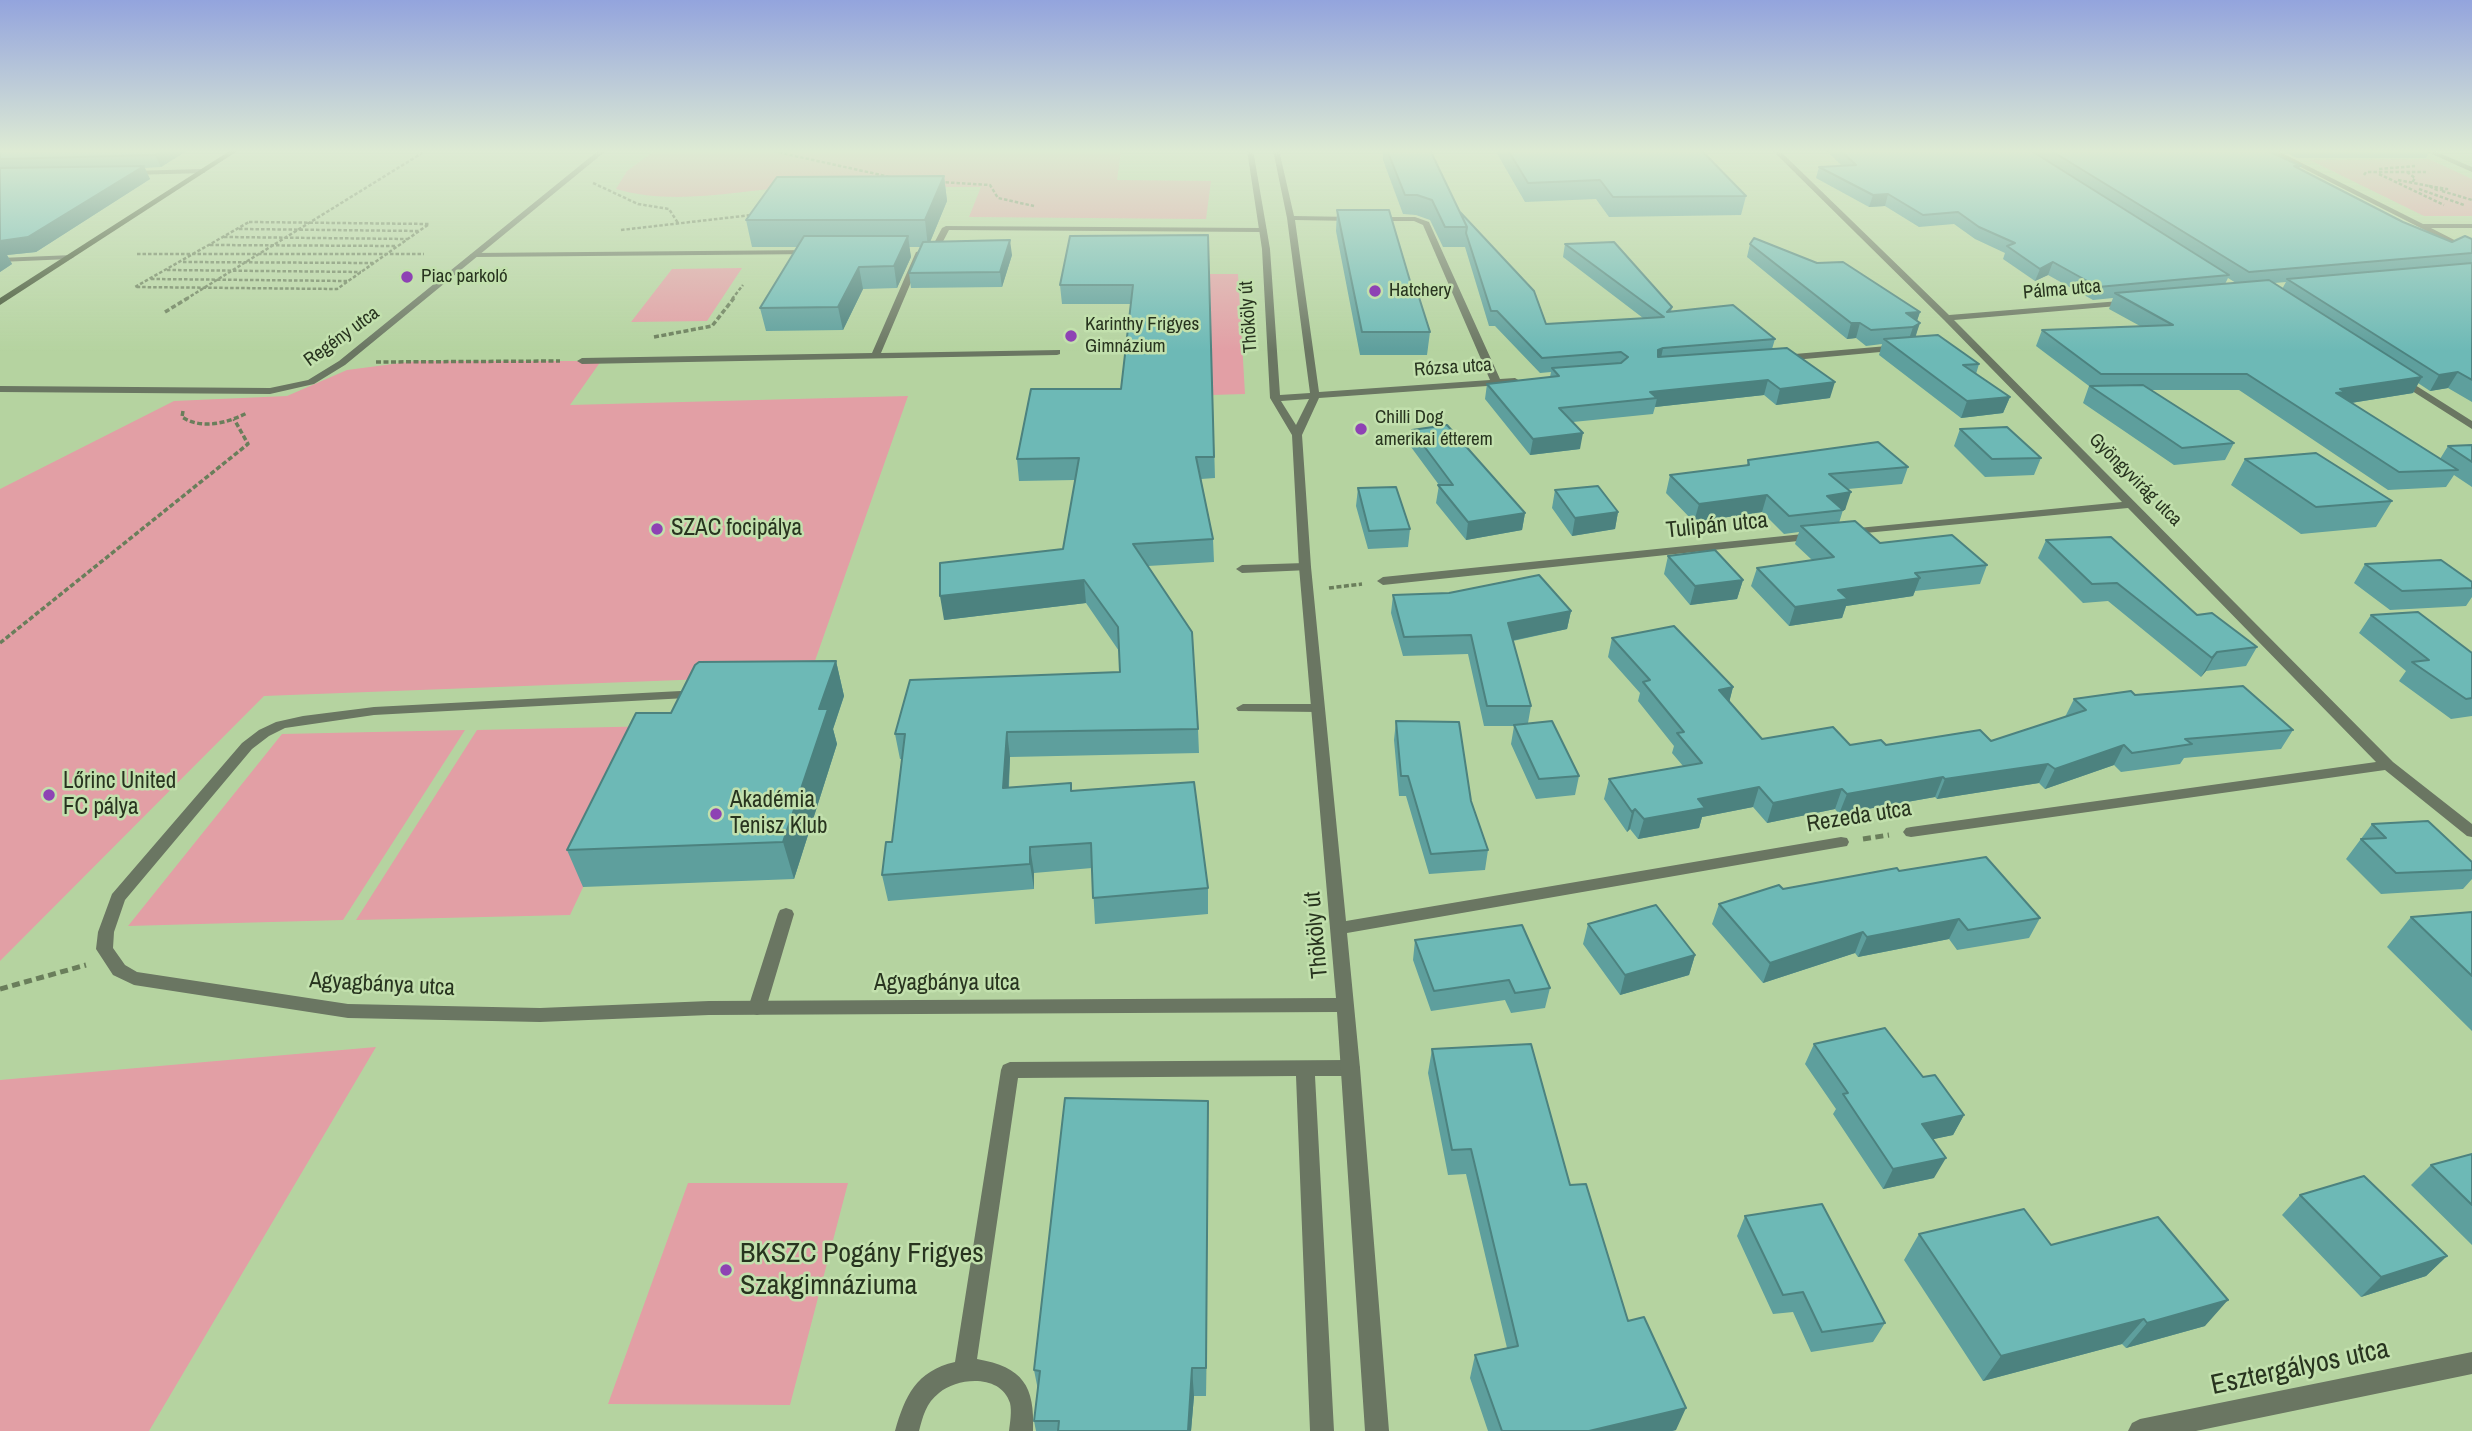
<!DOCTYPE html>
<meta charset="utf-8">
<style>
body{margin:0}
canvas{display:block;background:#b5d3a0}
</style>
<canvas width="2472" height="1431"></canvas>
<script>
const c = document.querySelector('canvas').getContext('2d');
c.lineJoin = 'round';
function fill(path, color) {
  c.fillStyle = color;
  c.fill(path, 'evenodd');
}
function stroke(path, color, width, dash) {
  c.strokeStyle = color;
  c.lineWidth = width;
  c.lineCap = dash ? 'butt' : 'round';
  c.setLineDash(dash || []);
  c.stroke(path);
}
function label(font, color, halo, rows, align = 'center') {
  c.font = font + ' "Archivo Narrow",sans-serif';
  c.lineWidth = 5;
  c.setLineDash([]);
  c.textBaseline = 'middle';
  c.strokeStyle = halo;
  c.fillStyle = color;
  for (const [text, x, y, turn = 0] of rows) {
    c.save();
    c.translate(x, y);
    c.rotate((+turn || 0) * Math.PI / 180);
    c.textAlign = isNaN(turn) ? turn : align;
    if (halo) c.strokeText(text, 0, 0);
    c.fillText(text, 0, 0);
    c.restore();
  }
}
fill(new Path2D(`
 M656 150 1121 151 1117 180 1211 181 1206 219 969 217 981 187C918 187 855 184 792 187 734 191 674 206 616 189L627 171Z
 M2429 159 2472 179V216H2424L2310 160Z
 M742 268 707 321 631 322 672 269Z
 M1209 274H1238L1245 394 1212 395Z
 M416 361H601L570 405 908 396 810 675 264 696 0 961V489L174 401 287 396 347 370Z
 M659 726 570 915 356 920 477 730Z
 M465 730 343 920 128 926 282 734Z
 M376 1047 149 1431H0V1080Z
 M688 1183H848L790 1405 608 1404Z`), '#e29fa5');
stroke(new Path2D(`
 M768 150 890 177
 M2379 169 2415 166
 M2407 172 2415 178 2412 183
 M2379 174 2444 205
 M2364 175 2366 172H2426
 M2398 180 2429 186
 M940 182 990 185 998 198 1034 206
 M593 183 638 204 669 209 678 223
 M2429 186 2447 189 2437 190Z
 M2419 189 2464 205
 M2442 191 2472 200
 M249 222 429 224 337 289 135 287Z
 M239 229 419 231
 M621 230 752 215
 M224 237 408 239
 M210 245 397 246
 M137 254H424
 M183 262 373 263
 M167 270 361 272
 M151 279 348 281
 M186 299 427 150
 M732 299 743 285`), '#6a7e5b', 2.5, [3.5, 2]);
stroke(new Path2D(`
 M165 312 188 298
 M654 337 712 326 734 298
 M376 362 560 361
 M183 411 182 417C202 430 227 423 247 413
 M1329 588 1362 584
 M0 643 248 444 234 419`), '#6a7e5b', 3.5, [5, 2.5]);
stroke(new Path2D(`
 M1863 839 1889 835
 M0 989 86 965`), '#6a7e5b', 5, [8, 4.5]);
fill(new Path2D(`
 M946 226 1263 228 1267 230 1263 232 949 230 937 253 923 254 881 353 1060 350V354L1057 355 582 364 577 361 582 358 872 353 916 252 931 249 942 228Z
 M813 250 817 252 816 254 474 257 470 255 474 253Z
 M1305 563 1309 564 1311 567 1309 570 1242 573 1236 569 1242 565Z
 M1243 704H1317L1324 708 1317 712 1238 711 1236 708Z
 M786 908 792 910 794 914 766 1008 763 1013 757 1015 751 1013 748 1008 778 914 780 910Z
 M1351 1060 1358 1063 1360 1068 1358 1073 1351 1076H1315L1334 1431H1310L1296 1076 1018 1078 977 1359C1023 1367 1035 1386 1033 1431H1009C1010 1423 1012 1411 1010 1403 1001 1374 958 1377 939 1393 926 1403 923 1416 919 1431H895C905 1396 916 1371 955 1362L1001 1070 1003 1065 1010 1062Z`), '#6a7662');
fill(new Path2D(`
 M599 150H607L345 365 314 384 270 394 0 392V386L270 388 308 380 339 361Z
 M1247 150H1253L1270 249 1280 395 1310 393 1287 218 1273 150H1279L1294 216 1354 217 1358 219 1354 221 1295 220 1319 392 1490 380 1423 225 1414 221H1371L1370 219 1374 217H1415L1429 222 1500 379 1515 378 1520 381 1515 384 1319 398 1302 435 1311 567 1346 921 1841 837 1847 838 1849 842 1847 846 1841 847 1347 933 1360 1068 1389 1431H1365L1337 1012 709 1015 540 1022 348 1018 134 985 113 975 96 949 98 932 112 894 242 743 259 730 276 722 303 716 374 707 700 690 707 694 705 697 374 715 285 728 269 736 252 749 125 900 114 932 113 948 125 965 137 972 348 1004 540 1008 709 1001 1336 998 1299 567 1292 435 1270 398 1262 249ZM1309 399 1296 425 1281 401Z
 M1772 150H1779L1949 315 2132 300V304L2129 305 1954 320 2393 762 2472 824V837L2467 836 2385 770 1911 837 1906 836 1903 832 1906 828 1911 827 2376 762 2128 508 1844 535 1842 533 1848 529 2122 502 1944 320Z
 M2267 150H2276L2423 224H2472V228H2431L2472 249V254Z
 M2423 150H2432L2472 167V172Z
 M202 169 205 173 130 175 126 173 130 171Z
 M73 255 74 257 70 259 0 262V258Z
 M1899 345 1904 348 1902 350 1783 361 1778 358 1783 355Z
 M2398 378H2404L2472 421V429L2398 382Z
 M1813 533 1819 537 1817 539 1383 585 1377 581 1383 577Z
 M2472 1352V1374L2196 1431H2128L2132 1423 2140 1419Z`), '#6a7662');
fill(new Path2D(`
 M231 150H239L0 305V298Z`), '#3f5032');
fill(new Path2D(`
 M0 150H188L161 167 144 168 150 179 36 252 7 255 12 264 0 272Z
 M1383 150H1430L1460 212 1546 324 1643 318 1563 257 1565 244 1672 307 1671 312 1775 339 1772 349 1830 398 1776 405 1764 395 1655 407 1653 414 1573 422 1580 449 1530 455 1485 399 1487 384 1550 377 1551 372 1540 373 1495 326H1489L1465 247H1443L1430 220 1416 215 1403 214 1383 160Z
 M1495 150H1701L1746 196 1741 215 1609 217 1596 199 1525 202Z
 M1826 150H2280L2278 156 2301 166 2299 169 2403 222 2452 242 2472 238V402L2448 388 2430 391 2418 383 2413 393 2351 403 2440 459 2448 446 2472 445V487L2454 475 2446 487 2388 490 2239 390H2151L2234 443 2225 460 2174 465 2083 403 2089 386 2036 346 2042 330 2140 326 2109 309 2113 298 2093 300 2048 275 2035 281 2003 259 2005 253 1975 239 1954 224 1919 227 1885 206 1869 207 1816 178 1819 167 1842 166ZM2228 278 2236 283 2225 284ZM2286 282 2282 289 2274 283Z
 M2282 150H2430L2426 158H2297Z
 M944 176 947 201 930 242 1012 255 1002 287 911 288 909 273 921 247H909L911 257 897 288 863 289 843 330 766 331 760 308 798 247H752L746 220Z
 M1337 210 1413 291 1430 332 1427 355H1360L1336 231Z
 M1208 235 1215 478 1201 479 1213 539 1214 562 1148 566 1198 729 1199 753 1010 757 1009 788 1071 783 1072 791 1208 888V914L1095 924 1092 868 1034 873V889L888 901 882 875 892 842 902 759H900L895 734 1120 672 1119 651 1086 603 944 620 1063 549 1075 480 1019 481 1017 459 1121 389 1131 304H1062L1060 285Z
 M1750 244 1920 312 1917 321 1916 337 1979 364 1976 374 2010 397 2003 413 1961 418 1879 355 1882 344 1866 346 1856 338 1847 339 1747 257Z
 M1960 429 2041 458 2034 475 1985 477 1954 446Z
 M1412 430 1525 513 1522 530 1466 540 1436 503 1439 485 1411 447Z
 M2245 459 2392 501 2376 527 2301 534 2231 485Z
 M1748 460 1908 467 1902 484 1848 489 1845 510H1843L1839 523 1880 543 1987 565 1980 584 1915 591 1913 596 1846 606 1842 618 1789 626 1751 586 1757 568 1812 560 1795 544 1799 532 1784 534 1762 512 1694 522 1666 493 1670 475 1747 465Z
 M1358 488 1410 529 1408 547 1368 549 1356 506Z
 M1555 490 1618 512 1615 529 1572 536 1552 508Z
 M2046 540 2197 615 2257 647 2246 666 2206 671 2201 677 2108 601 2083 603 2038 558Z
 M1668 556 1743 580 1737 599 1690 605 1664 574Z
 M2365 564 2472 582V597L2466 606 2390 610 2354 583Z
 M1393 595 1571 611 1567 629 1513 641 1531 706 1528 723 1579 776 1575 795 1536 799 1511 744 1514 726H1484L1468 654 1403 656 1391 613Z
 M2371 615 2472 653V716L2451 719 2399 681 2406 671 2359 633Z
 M1612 638 1733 687 1729 702 1762 739 1850 745 1991 741 2065 717 2074 699 2135 695 2293 730 2281 749 2184 758 2180 764 2121 772 2114 765 2045 789 2039 783 1937 799 1935 797 1839 814 1835 809 1767 823 1753 807 1702 817 1699 828 1638 839 1630 829 1627 832 1604 799 1609 779 1683 766 1672 753 1674 746 1638 701 1640 693 1608 657Z
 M836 661 844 696 833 729 837 744 794 879 583 887 567 850 671 713Z
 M1396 721 1471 801 1488 850 1485 870 1429 874 1406 796H1399L1394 740Z
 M2372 824 2472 862V879L2463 889 2381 894 2346 859Z
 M1899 871 2040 918 2029 938 1957 950 1949 939 1858 957 1855 953 1763 983 1712 924 1719 904 1783 889Z
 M2472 912V1031L2387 947 2411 917Z
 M1588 924 1695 955 1689 975 1620 995 1583 944Z
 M1415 940 1550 988 1545 1008 1511 1013 1505 1000 1431 1011 1413 960Z
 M1814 1044 1923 1077 1964 1115 1953 1135 1933 1139 1934 1178 1883 1189 1833 1114 1836 1109 1805 1064Z
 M1432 1049 1570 1185 1628 1321 1676 1430 1672 1431H1488L1470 1378 1475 1355 1507 1348 1466 1174 1448 1175 1428 1073Z
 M1208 1101 1206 1396H1194L1191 1431H1036L1034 1421 1038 1390 1034 1370Z
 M2472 1154V1245L2411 1185 2431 1165Z
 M2300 1195 2447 1256 2426 1276 2361 1297 2282 1215Z
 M1745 1216 1885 1323 1873 1342 1811 1352 1793 1312 1773 1314 1737 1236Z
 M1919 1234 2205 1326 2126 1348 2122 1344 1983 1381 1904 1260Z`), '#5e9f9d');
fill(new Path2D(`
 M162 150H188L161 167 155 155Z
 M144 166 150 179 36 252 7 255 12 264 0 272V241Z
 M944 176 947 201 928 247 925 220Z
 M1888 194 1885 206 1869 207 1873 195Z
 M908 236 911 257 897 288 894 266Z
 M1010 240 1012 255 1002 287 1000 272Z
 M2053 262 2048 275 2035 281 2040 269Z
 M859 267 863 289 843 330 838 307Z
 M1920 312 1915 326 1920 323 1915 338 1908 342 1913 327 1906 313Z
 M1851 323H1860L1856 338 1847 339Z
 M1663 348 1660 363 1658 350Z
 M2458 372 2448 388 2430 391 2439 375Z
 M2422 377 2413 393 2338 405 2336 393 2340 389Z
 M1768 380 1764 395 1655 407 1657 398 1650 392Z
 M1835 382 1830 398 1776 405 1780 389Z
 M2010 397 2003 413 1961 418 1967 401Z
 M1583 433 1580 449 1530 455 1533 439Z
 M1851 492 1845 510 1822 513 1827 496Z
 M1767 495 1762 512 1694 522 1699 504Z
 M1618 512 1615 529 1572 536 1575 518Z
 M1525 513 1522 530 1466 540 1468 522Z
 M1920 578 1913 596 1846 606 1842 618 1789 626 1795 607 1838 590Z
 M1084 580 1086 603 944 620 940 596Z
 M1743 580 1737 599 1690 605 1695 586Z
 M1571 611 1567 629 1505 642 1508 623Z
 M2217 652 2206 671 2201 677 2212 658Z
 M836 661 844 696 833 729 837 744 794 879 783 842 819 709Z
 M1733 687 1728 707 1719 690Z
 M1007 732 1010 757 1007 813 1003 788Z
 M2124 745 2114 765 2045 789 2055 769Z
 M2048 764 2039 783 1937 799 1945 779Z
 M1943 777 1935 797 1839 814 1847 794Z
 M1759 787 1753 807 1702 817 1699 828 1638 839 1644 819 1698 799Z
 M1842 789 1835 809 1767 823 1773 803Z
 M1635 809 1630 829 1627 832 1632 812Z
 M1030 847 1034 873V889L1030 864Z
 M1959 919 1949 939 1858 957 1867 937Z
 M1863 932 1855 953 1763 983 1770 963Z
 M1695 955 1689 975 1620 995 1625 975Z
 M1208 1101V1130L1206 1396V1368Z
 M1964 1115 1953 1135 1911 1144 1922 1124Z
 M1946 1158 1934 1178 1883 1189 1893 1169Z
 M2447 1256 2426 1276 2361 1297 2381 1277Z
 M2228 1300 2205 1326 2126 1348 2147 1323Z
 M2144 1319 2122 1344 1983 1381 2001 1356Z
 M1192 1368 1194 1396 1191 1431H1188Z
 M1686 1408 1676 1430 1672 1431H1589Z`), '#4c827f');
const building = new Path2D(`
 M0 150H162L155 155 0 159Z
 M1387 150H1430L1467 227H1445L1432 200 1417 195H1405Z
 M1508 150H1701L1746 196 1613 197 1600 180 1528 183Z
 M1840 150H2030L2229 275 2098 287 2053 262 2040 269 2007 246 2015 243 1979 227 1958 212 1923 215 1888 194 1873 195 1819 167 1856 165Z
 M2050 150H2275L2277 151H2268L2301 166H2294L2403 222 2452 242 2465 236 2472 239V253L2249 272Z
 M144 166 28 237 0 241V168Z
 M944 176 925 220H746L777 177Z
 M1337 210H1389L1413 291H1417L1430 332H1362Z
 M1460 212 1534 291 1546 324 1664 317 1565 244 1614 242 1672 307 1667 312 1733 305 1775 339 1663 348 1658 350V357L1787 348 1835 382 1780 389 1768 380 1650 392 1657 398 1559 408 1583 433 1533 439 1487 384 1559 376 1552 368 1621 363 1628 357 1621 352 1542 358 1497 311H1491L1466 233 1467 227Z
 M1208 235 1214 457H1196L1213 539 1133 544 1192 632 1198 729 1007 732 1003 788 1071 783V791L1194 782 1208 888 1093 898 1091 843 1030 847V864L882 875 886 842H892L905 734H895L910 680 1120 672 1118 627 1084 580 940 596V563L1063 549 1079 458 1017 459 1031 389H1121L1133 285H1060L1070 236Z
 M804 236H908L894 266 859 267 838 307 760 308Z
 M1754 238 1817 263 1843 262 1920 312 1906 313 1920 323 1913 327 1871 330 1860 323H1851L1750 244Z
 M1010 240 1000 272 909 273 923 242Z
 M2472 263V380L2458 372 2439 375 2287 279Z
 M2269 280 2422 377 2340 389 2345 392 2336 393 2458 470 2399 472 2247 374H2101L2042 330 2173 325 2115 293Z
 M1938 335 1979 364 1963 365 2010 397 1967 401 1884 339Z
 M2143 385 2234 443 2182 448 2090 386Z
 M1447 425 1525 513 1468 522 1438 485H1453L1412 430Z
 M2007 427 2041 458 1992 459 1960 429Z
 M1878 442 1908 467 1829 474 1851 492 1827 496 1843 510 1789 516 1767 495 1699 504 1670 475 1749 465 1748 460Z
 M2472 445V462L2448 446Z
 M2316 453 2392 501 2316 507 2245 459Z
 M1598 486 1618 512 1575 518 1555 490Z
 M1396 487 1410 529 1369 531 1358 488Z
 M1855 521 1880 543 1952 535 1987 565 1915 573 1920 578 1838 590 1848 599 1795 607 1757 568 1834 557 1801 526Z
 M2111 537 2197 615 2212 613 2257 647 2217 652 2212 658 2117 583 2092 584 2046 540Z
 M1715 550 1743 580 1695 586 1668 556Z
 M2441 560 2472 582V588L2402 591 2365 564Z
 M1539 575 1571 611 1508 623 1531 706H1487L1471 635 1404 637 1393 595 1449 593Z
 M2418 612 2472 653V698L2466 699 2412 662 2429 660 2371 615Z
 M1674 626 1733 687 1719 690 1762 739 1833 727 1850 745 1881 740 1886 745 1980 730 1991 741 2086 710 2074 699 2131 691 2135 695 2243 686 2293 730 2185 739 2192 744 2132 753 2124 745 2055 769 2048 764 1945 779 1943 777 1847 794 1842 789 1773 803 1759 787 1698 799 1705 808 1644 819 1635 809 1632 812 1609 779 1702 763 1677 733 1684 732 1643 682 1650 680 1612 638Z
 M836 661 819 709H828L783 842 567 850 636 713H671L695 665 699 662Z
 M1396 721 1459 722 1471 801 1488 850 1431 854 1408 776H1401Z
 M1552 721 1579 776 1539 779 1514 725Z
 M2428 821 2472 862V870L2396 873 2361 839 2386 838 2372 824Z
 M1986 857 2040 918 1968 930 1959 919 1867 937 1863 932 1770 963 1719 904 1779 885 1783 889 1897 868 1899 871Z
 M1656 905 1695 955 1625 975 1588 924Z
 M2472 912V976L2411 917Z
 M1522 925 1550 988 1515 993 1509 980 1434 991 1415 940Z
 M1885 1028 1923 1077 1935 1075 1964 1115 1922 1124 1946 1158 1893 1169 1843 1094 1848 1093 1814 1044Z
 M1531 1044 1570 1185 1586 1184 1628 1321 1644 1317 1686 1408 1589 1431H1502L1475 1355 1518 1346 1471 1149 1452 1150 1432 1049Z
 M1065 1098 1208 1101 1206 1368H1192L1188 1431H1058L1059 1421H1034L1040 1371 1034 1370Z
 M2472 1154V1205L2431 1165Z
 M2364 1176 2447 1256 2381 1277 2300 1195Z
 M1822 1204 1885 1323 1822 1332 1803 1292 1783 1295 1745 1216Z
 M2024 1209 2051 1245 2158 1217 2228 1300 2147 1323 2144 1319 2001 1356 1919 1234Z`);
fill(building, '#6db9b6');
stroke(building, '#4c827f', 2);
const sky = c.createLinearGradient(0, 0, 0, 351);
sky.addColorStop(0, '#93a4dd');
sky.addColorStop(0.43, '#deebd4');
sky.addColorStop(1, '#deebd400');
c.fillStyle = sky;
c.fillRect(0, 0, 2472, 351);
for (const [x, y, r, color] of [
 [407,277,7,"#8e42b4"],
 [1375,291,7,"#8e42b4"],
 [1071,336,7,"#8e42b4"],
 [1361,429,7,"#8e42b4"],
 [657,529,7,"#8e42b4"],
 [49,795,7,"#8e42b4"],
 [716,814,7,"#8e42b4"],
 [726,1270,7,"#8e42b4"]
]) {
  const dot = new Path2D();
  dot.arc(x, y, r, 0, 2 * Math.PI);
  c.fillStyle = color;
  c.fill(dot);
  stroke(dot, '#c2e0ad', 2.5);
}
label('19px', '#28341f', '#c2e0ad', [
 ["Piac parkoló",421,277],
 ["Hatchery",1389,291],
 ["Karinthy Frigyes",1085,325],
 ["Gimnázium",1085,347],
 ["Chilli Dog",1375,418],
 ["amerikai étterem",1375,440]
], 'left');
label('19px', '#28341f', '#c2e0ad', [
 ["Pálma utca",2062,290,-5],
 ["Thököly út",1249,317,-94],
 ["Regény utca",342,337,-36],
 ["Rózsa utca",1453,368,-4],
 ["Gyöngyvirág utca",2135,480,45]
]);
label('23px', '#28341f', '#c2e0ad', [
 ["Tulipán utca",1717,526,-6],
 ["Rezeda utca",1859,817,-9],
 ["Thököly út",1317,935,-95],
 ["Agyagbánya utca",947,984],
 ["Agyagbánya utca",382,985,3]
]);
label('23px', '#28341f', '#c2e0ad', [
 ["SZAC focipálya",671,529],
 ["Lőrinc United",63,782],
 ["FC pálya",63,808],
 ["Akadémia",730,801],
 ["Tenisz Klub",730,827]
], 'left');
label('28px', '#28341f', '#c2e0ad', [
 ["BKSZC Pogány Frigyes",740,1254],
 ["Szakgimnáziuma",740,1286]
], 'left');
label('28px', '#28341f', '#c2e0ad', [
 ["Esztergályos utca",2300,1368,-12]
]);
</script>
